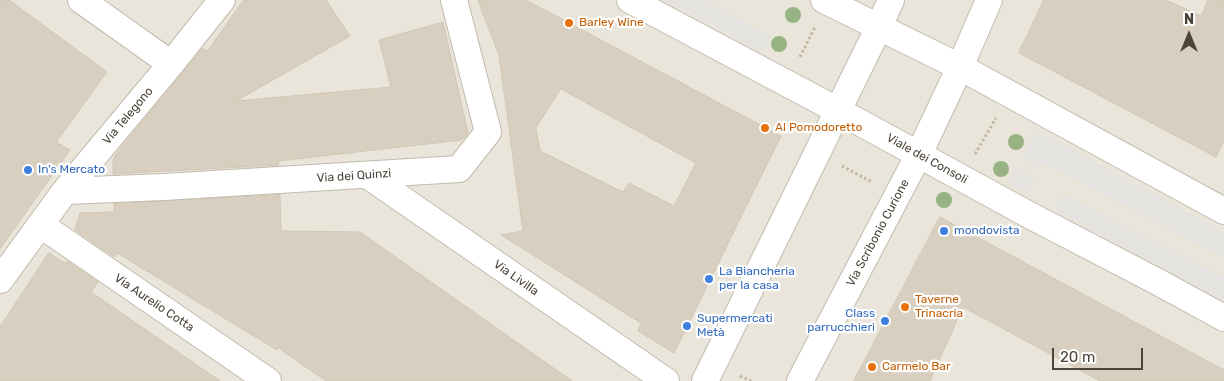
<!DOCTYPE html>
<meta charset="utf-8">
<style>
body{margin:0}
#map{position:relative;width:1224px;height:381px;overflow:hidden;background:#f6f3ec;font-family:Rubik,sans-serif}
canvas{display:block}
.north{position:absolute;left:1164px;top:10px;width:50px;height:50px;-webkit-text-stroke:4px #fff;paint-order:stroke;rotate:0deg;font-size:14px;font-weight:700;line-height:20px;text-align:center;color:#4b4439}
.north::after{content:'';display:block;margin:auto;width:18px;height:22px;background:#4b4439;clip-path:polygon(50% 0,100% 100%,50% 72%,0 100%)}
.scale{position:absolute;left:1052px;top:348px;width:91px;height:22px;box-sizing:border-box;border:2px solid #4b4439;border-top:0;padding-left:6px;font-size:15px;line-height:18px;white-space:nowrap;color:#4b4439;-webkit-text-stroke:4px #fff;paint-order:stroke}
</style>
<div id="map">
<canvas width="1224" height="381"></canvas>
<div class="north">N</div>
<div class="scale">20 m</div>
</div>
<script>
const c = document.querySelector('canvas').getContext('2d');
c.lineJoin = 'round';
function fill(path, color) {
  c.fillStyle = color;
  c.fill(path, 'evenodd');
}
function stroke(path, color, width, dash) {
  c.strokeStyle = color;
  c.lineWidth = width;
  c.lineCap = dash ? 'butt' : 'round';
  c.setLineDash(dash || []);
  c.stroke(path);
}
function label(font, color, halo, rows, align = 'center') {
  c.font = font + ' Rubik,sans-serif';
  c.lineWidth = 4.5;
  c.setLineDash([]);
  c.textBaseline = 'middle';
  c.strokeStyle = halo;
  c.fillStyle = color;
  for (const [text, x, y, turn = 0] of rows) {
    c.save();
    c.translate(x, y);
    c.rotate((+turn || 0) * Math.PI / 180);
    c.textAlign = isNaN(turn) ? turn : align;
    if (halo) c.strokeText(text, 0, 0);
    c.fillText(text, 0, 0);
    c.restore();
  }
}
fill(new Path2D(`
 M0 0H1224V381H0Z`), '#eae5da');
fill(new Path2D(`
 M665 0H705L771 36 763 52Z
 M1036 130 1224 232V258L1044 163 1040 169 1022 157Z
 M1016 167 1036 178 1029 191 1025 192 1008 183Z
 M1063 194 1224 277V301L1059 212 1055 205 1057 200 1060 196Z`), '#e5e3e0');
const building = new Path2D(`
 M0 0H9L107 72 56 142 70 150 0 249Z
 M244 0H326L350 36 236 101 391 87 379 40 443 22 468 133 462 140 278 161 279 165 113 174V159L123 145 203 48 207 51Z
 M478 0H526L781 136 674 353 638 331 641 323 501 235 523 231 499 55ZM561 89 696 163 674 206 629 183 623 192 540 151 536 128Z
 M1044 0H1166L1201 16 1208 0H1224V140L1216 157 1019 53Z
 M280 195 281 231 360 232 572 381H326L277 347V350L117 253 114 257 75 230 80 213 114 212V204Z
 M940 217 1224 370V381H1100L963 307 930 381H854Z
 M49 253 66 264 67 261 98 282 91 292 220 381H0V327Z`);
fill(building, '#d8cfc1');
stroke(building, '#d3c7b4', 1);
const minor = new Path2D(`
 M81 0 171 64
 M630 0 837 110 1033 217 1158 282 1224 318
 M824 0 960 67 1224 211
 M367 175 666 381
 M65 191 164 187 459 169 488 132 454 0
 M41 225 268 381
 M0 280 65 191 171 64 222 0
 M705 381 879 27 891 0
 M800 381 919 154 960 67 989 0`);
stroke(minor, '#c2bbae', 28);
stroke(new Path2D(`
 M800 57 815 27
 M975 154 996 118
 M842 166 872 182
 M740 376 751 381`), '#c4b79f', 3, [2.5, 2.5]);
stroke(minor, '#fff', 26);
c.fillStyle = '#97b381';
for (const [x, y] of [
 [793,15],
 [779,44],
 [1016,142],
 [1001,169],
 [944,200]
]) {
  c.beginPath();
  c.arc(x, y, 8, 0, 2 * Math.PI);
  c.fill();
}
for (const [x, y, r, color] of [
 [569,23,5,"#e8710a"],
 [765,128,5,"#e8710a"],
 [28,170,5,"#3f7fe0"],
 [944,231,5,"#3f7fe0"],
 [709,279,5,"#3f7fe0"],
 [905,307,5,"#e8710a"],
 [885,321,5,"#3f7fe0"],
 [687,326,5,"#3f7fe0"],
 [872,367,5,"#e8710a"]
]) {
  const dot = new Path2D();
  dot.arc(x, y, r, 0, 2 * Math.PI);
  c.fillStyle = color;
  c.fill(dot);
  stroke(dot, '#fff', 2);
}
label('12px', '#c56008', '#fff', [
 ["Barley Wine",579,23],
 ["Al Pomodoretto",775,128],
 ["Taverne",915,300],
 ["Trinacria",915,314],
 ["Carmelo Bar",882,367]
], 'left');
label('12px', '#4b4439', '#fff', [
 ["Via Telegono",128,116,-50],
 ["Viale dei Consoli",927,159,29],
 ["Via dei Quinzi",354,176,-4],
 ["Via Scribonio Curione",878,233,-62],
 ["Via Livilla",516,278,35],
 ["Via Aurelio Cotta",154,303,34]
]);
label('12px', '#366cbe', '#fff', [
 ["In's Mercato",38,170],
 ["mondovista",954,231],
 ["La Biancheria",719,272],
 ["per la casa",719,286],
 ["Class",875,314,"right"],
 ["parrucchieri",875,328,"right"],
 ["Supermercati",697,319],
 ["Metà",697,333]
], 'left');
</script>
